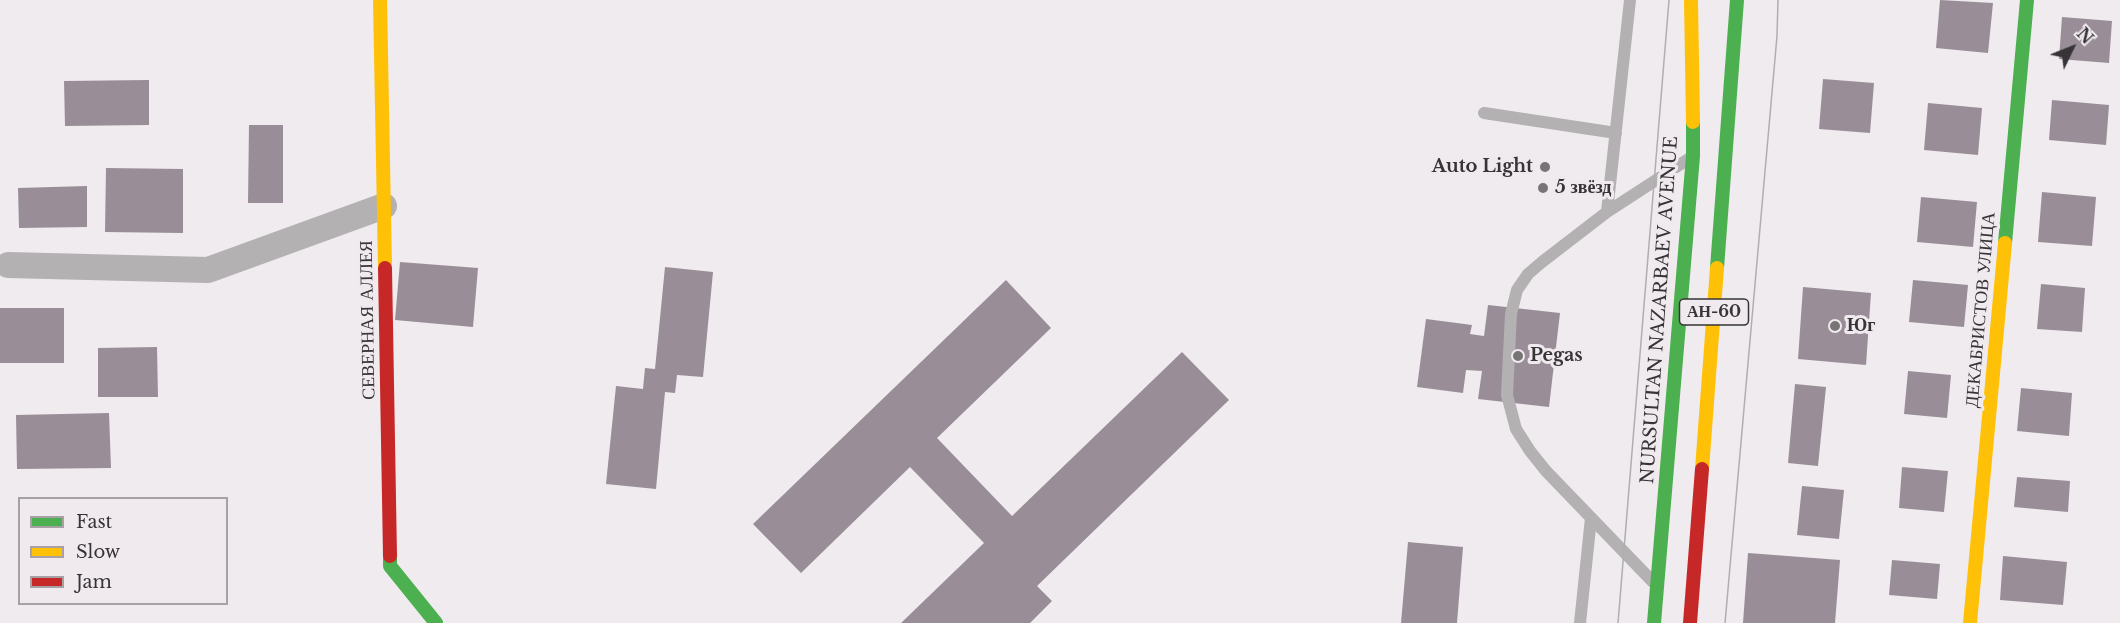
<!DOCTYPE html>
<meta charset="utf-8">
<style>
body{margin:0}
#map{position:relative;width:2120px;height:623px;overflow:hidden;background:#efebee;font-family:"Libre Baskerville",serif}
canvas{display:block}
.legend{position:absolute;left:18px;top:497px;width:210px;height:108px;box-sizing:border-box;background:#f0eaef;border:2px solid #a6a1a5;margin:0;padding:8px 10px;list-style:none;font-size:18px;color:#363436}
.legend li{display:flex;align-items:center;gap:12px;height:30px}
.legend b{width:30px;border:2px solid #a6a1a5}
.north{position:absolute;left:2042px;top:18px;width:60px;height:60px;-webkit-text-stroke:4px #f0eaef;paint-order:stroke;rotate:47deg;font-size:16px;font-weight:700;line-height:24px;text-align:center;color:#363436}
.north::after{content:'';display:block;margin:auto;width:21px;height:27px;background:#363436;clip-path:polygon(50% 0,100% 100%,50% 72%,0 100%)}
</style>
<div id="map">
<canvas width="2120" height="623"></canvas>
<ul class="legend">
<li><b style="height:8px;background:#4caf50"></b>Fast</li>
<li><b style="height:8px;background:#ffc107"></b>Slow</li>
<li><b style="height:8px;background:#c62828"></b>Jam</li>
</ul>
<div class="north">N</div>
</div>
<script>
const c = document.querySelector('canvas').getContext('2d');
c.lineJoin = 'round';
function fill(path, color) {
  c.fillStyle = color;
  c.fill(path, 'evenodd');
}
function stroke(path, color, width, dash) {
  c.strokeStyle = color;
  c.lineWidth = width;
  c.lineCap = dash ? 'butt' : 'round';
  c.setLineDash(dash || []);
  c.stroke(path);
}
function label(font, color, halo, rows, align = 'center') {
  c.font = font + ' "Libre Baskerville",serif';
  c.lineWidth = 6;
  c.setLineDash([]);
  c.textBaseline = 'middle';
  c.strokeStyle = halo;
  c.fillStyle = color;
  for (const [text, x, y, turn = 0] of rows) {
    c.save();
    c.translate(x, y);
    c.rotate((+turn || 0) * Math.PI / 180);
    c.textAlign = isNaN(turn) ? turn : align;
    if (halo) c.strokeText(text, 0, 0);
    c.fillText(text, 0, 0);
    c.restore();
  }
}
fill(new Path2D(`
 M1940 0 1993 3 1988 53 1936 48Z
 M2062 17 2112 21 2109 63 2059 59Z
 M1823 79 1874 83 1870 133 1819 129Z
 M149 80V125L65 126 64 81Z
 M2052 100 2109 105 2106 145 2049 140Z
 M1928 103 1982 108 1978 155 1924 150Z
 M249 125H283V203H248Z
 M106 168 183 169V233L105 232Z
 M87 186V227L19 228 18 188Z
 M2042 192 2096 197 2092 246 2038 242Z
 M1921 197 1977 202 1973 247 1917 242Z
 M400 262 478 268 473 327 395 320Z
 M665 267 713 272 703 377 677 375 675 393 665 392 656 489 606 484 616 386 643 389 645 368 655 369Z
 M1006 280 1051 328 937 438 1012 516 1182 352 1229 400 1037 586 1052 601 1030 623H901L984 543 910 467 801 573 753 524Z
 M1913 280 1968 285 1964 327 1909 322Z
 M2041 284 2085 288 2082 332 2037 329Z
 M1803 287 1871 293 1866 365 1798 359Z
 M1488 305 1560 313 1549 407 1478 399 1482 371 1466 370 1463 393 1417 387 1426 319 1472 325 1470 334 1484 336Z
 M0 308H64V363H0Z
 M157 347 158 397H98V348Z
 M1908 371 1951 375 1947 418 1904 414Z
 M1795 384 1826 387 1818 466 1788 463Z
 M2021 388 2072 393 2069 436 2017 431Z
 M109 413 111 468 17 469 16 415Z
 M1902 467 1948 471 1944 512 1899 508Z
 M2017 477 2070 481 2068 512 2014 507Z
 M1802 486 1844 490 1839 539 1797 535Z
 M1408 542 1463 547 1457 623H1401Z
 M1748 553 1840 560 1835 623H1743Z
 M2003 556 2067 562 2063 605 2000 600Z
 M1892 560 1940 564 1937 599 1889 595Z`), '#998e98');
stroke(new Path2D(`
 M1484 113 1616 133
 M1607 212 1630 0
 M1653 582 1546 471 1530 451 1516 429 1507 395 1511 314 1517 290 1528 274 1542 262 1607 212 1690 158
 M1580 623 1591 518`), '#b3b1b2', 12);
stroke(new Path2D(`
 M8 265 208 270 384 206`), '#b3b1b2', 26);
stroke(new Path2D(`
 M2005 243 2027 0
 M1717 268 1737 0
 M390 556V566L436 623
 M1654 623 1693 156V122`), '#4caf50', 14);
stroke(new Path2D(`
 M380 0 385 268
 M1691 0 1693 122
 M1702 469 1717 268
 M1970 623 2005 243`), '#ffc107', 14);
stroke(new Path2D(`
 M385 268 390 556
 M1690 623 1702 469`), '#c62828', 14);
stroke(new Path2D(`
 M1618 623 1669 0
 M1725 623 1777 36 1778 0`), '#afafaf', 1.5);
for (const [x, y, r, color] of [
 [1545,167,6,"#777476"],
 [1543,188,6,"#777476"],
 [1835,326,6,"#777476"],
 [1518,356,6,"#777476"]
]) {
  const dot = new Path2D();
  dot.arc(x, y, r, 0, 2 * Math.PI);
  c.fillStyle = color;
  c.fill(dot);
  stroke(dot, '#f0eaef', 2);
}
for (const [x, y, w] of [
 [1714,312,69]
]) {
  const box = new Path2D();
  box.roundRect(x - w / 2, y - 13, w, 26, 4.5);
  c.fillStyle = '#f0eaef';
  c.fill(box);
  stroke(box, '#363436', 1.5);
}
label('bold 16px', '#363436', null, [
 ["АН-60",1714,312]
]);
label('bold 18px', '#363436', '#f0eaef', [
 ["Auto Light",1533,167,"right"],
 ["5 звёзд",1555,188],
 ["Юг",1847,326],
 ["Pegas",1530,356]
], 'left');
label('18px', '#363436', '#f0eaef', [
 ["NURSULTAN NAZARBAEV AVENUE",1660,310,-86],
 ["ДЕКАБРИСТОВ УЛИЦА",1981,310,-85],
 ["СЕВЕРНАЯ АЛЛЕЯ",368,320,-91]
]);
</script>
